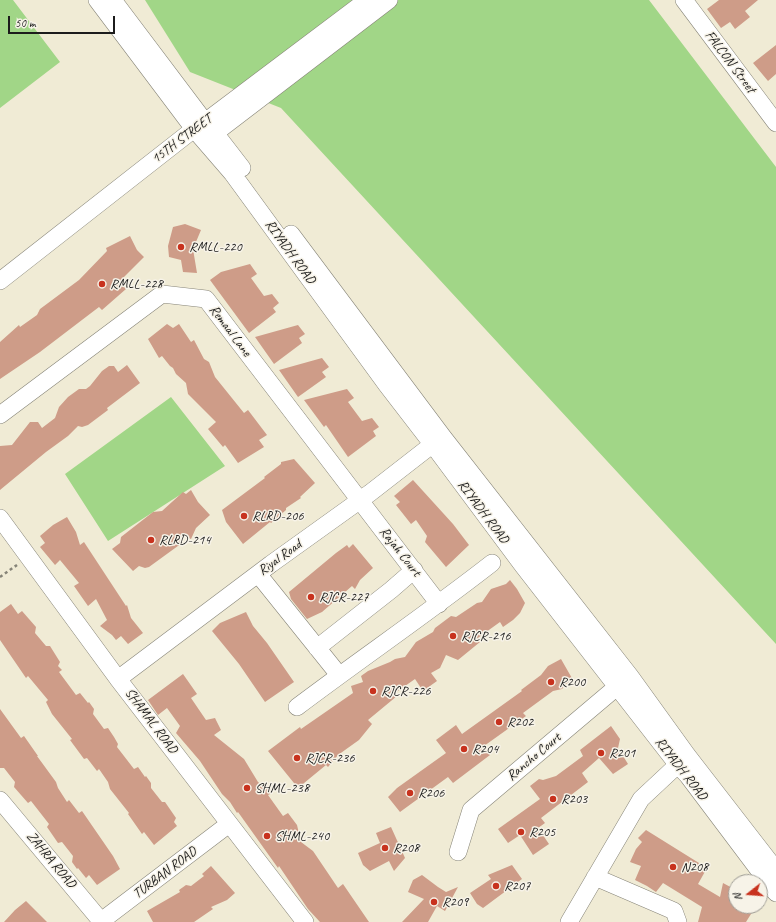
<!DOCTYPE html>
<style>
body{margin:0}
#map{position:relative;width:776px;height:922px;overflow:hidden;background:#f0ebd5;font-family:Caveat,sans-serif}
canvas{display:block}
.north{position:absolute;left:728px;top:874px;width:40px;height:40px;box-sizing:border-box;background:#f7f3e8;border:1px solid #9f9d96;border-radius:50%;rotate:253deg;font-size:11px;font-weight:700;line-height:16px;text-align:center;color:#1c1c1c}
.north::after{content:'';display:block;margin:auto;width:14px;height:18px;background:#c8321e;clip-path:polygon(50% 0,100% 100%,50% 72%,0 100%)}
.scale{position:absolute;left:8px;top:16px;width:107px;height:18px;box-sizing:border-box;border:2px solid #1c1c1c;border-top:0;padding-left:5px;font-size:12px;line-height:14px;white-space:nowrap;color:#1c1c1c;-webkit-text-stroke:3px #f7f3e8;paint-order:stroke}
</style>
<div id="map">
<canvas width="776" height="922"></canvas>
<div class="north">N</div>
<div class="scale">50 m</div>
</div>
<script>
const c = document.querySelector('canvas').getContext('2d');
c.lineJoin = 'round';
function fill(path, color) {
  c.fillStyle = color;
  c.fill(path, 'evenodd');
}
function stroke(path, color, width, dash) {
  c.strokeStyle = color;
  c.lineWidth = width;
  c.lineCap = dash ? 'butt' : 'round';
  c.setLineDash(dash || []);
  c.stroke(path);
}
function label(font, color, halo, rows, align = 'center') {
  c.font = font + ' Caveat,sans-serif';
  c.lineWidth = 3;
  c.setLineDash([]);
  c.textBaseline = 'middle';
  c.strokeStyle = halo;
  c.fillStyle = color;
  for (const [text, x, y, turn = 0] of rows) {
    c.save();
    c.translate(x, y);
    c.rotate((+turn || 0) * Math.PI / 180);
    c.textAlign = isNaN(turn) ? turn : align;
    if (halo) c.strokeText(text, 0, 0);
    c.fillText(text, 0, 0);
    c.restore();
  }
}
fill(new Path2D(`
 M0 0H13L60 62 0 108Z
 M145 0H649L776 167V644L281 108 190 72Z
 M171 397 225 466 108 541 65 474Z`), '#a1d687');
fill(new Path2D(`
 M719 0H758L745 11 750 17 735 29 730 22 721 28 707 9Z
 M776 45V74L768 81 753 63Z
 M185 224 201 230 193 249 197 273 183 272 181 260 169 257 168 246 173 227Z
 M130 236 137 250 144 257 119 282 126 289 102 310 99 307 40 352 0 379V342L19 325 20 327 37 315 40 309 79 280 107 251 106 248Z
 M250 264 257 274 251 278 264 296 272 294 279 303 273 308 276 312 249 333 210 280 221 272Z
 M167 324 173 328 179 324 191 342 194 340 204 359 209 362 215 377 244 413 248 410 267 435 259 440 264 447 238 463 225 445 223 447 208 429 216 422 188 394 186 383 176 374 173 368 170 366 162 356 159 358 148 339Z
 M298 325 305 334 299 338 302 343 274 364 255 337Z
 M322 358 329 367 322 372 326 377 298 397 279 370Z
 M127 365 140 383 107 408 108 410 88 425 82 427 78 426 68 436 46 452 0 490V446L12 445 30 422H38L42 428 55 418 59 407 68 397 79 389H86L90 386 102 371 109 366H114L118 372Z
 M347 389 354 398 348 402 362 421 372 418 379 427 373 431 376 436 348 457 326 425 324 427 304 400Z
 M294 459 315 483 300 497 301 498 286 508V510L271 523 270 522 243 544 226 522 222 510 265 478 264 477 281 464V462Z
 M413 480 453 524 469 545 446 567 425 542 427 536 416 520 411 524 396 505 400 502 394 496Z
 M191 490 198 502 210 515 196 528 191 539 182 535V543L149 567 145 568 139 566 133 571 112 549 120 543 121 537 153 512 162 511 183 492 186 494Z
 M67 517 76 532 80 545 84 542 126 606 127 605 131 618 143 633 128 644 121 636 116 640 112 635 100 626 107 620 96 599 88 606 74 586 79 583 60 560 55 565 40 547 45 543 40 536 53 525Z
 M353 544 373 568 360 580 355 589 352 586 322 612 307 619 291 599 289 592 336 553 347 545 349 548Z
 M510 580 517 589 525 603 520 613 513 620 503 627 500 622 475 640 480 642 458 660 446 655 440 668 431 673 437 681 423 691 415 679 395 693 397 696 368 720 372 724 359 740 338 755 328 767 326 765 298 788 268 751 300 727 301 729 353 693 351 686 363 682 361 676 368 671 390 662 395 659 405 657 416 642 433 632 435 628 451 616 456 617 477 603 482 602 491 589 506 584Z
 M11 604 18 614 22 611 36 627 35 633 46 646H50L60 662 58 666 62 670 59 672 76 695 80 693 88 703 89 702 94 709 93 714 104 729 108 728 114 737 118 744 117 747 134 769 138 767 145 777 146 776 151 783V788L162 802H165L176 818 174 822 177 826 154 845 144 832 142 834 128 814 129 813 110 789 108 782 99 769 97 771 87 758 84 759 70 740 72 739 52 714 46 702 48 700 28 676 26 678 0 640V612Z
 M246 612 253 626 267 643 294 682 265 702 239 664 212 631 220 623Z
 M561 659 573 680 566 684 562 689 553 691 523 713 526 716 484 746 490 755 453 783 448 777 400 812 388 797 397 788 446 753 436 740 456 725 462 734 522 691 521 690 541 675 548 666Z
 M183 674 197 694 191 698 206 720 215 718 221 730 214 735 244 759 258 782 272 793 268 795 283 816 288 813 297 825 301 842 313 851 338 888 343 884 369 922H320L308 909 279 866 278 868 238 812 237 813 230 802 222 794 200 761 176 733 180 726 167 708 158 715 148 700Z
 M0 709 21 738 24 736 38 756H37L56 782 58 788 67 802 69 800 79 813 82 811 113 856 120 869 97 885 89 875 86 878 78 868 77 869 72 862 73 856 62 842 58 843 47 827 49 824 31 801 28 803 14 787 15 782 4 768H0Z
 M611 726 620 739 618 748 628 764 613 774 599 758 582 773 588 782 541 818 545 823 538 828 549 844 533 855 520 835 508 843 498 829 540 799 530 786 539 779 543 780 556 776 583 756 580 750Z
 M391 827 405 858 394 871 389 861 370 871 363 865 358 853 380 843 376 833Z
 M646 830 707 868 698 884 720 897 723 883 736 890V906H756L746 922H698L702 907 663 883 656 892 647 886 635 880 641 866 630 862 636 849 642 842 638 838Z
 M512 865 522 879 483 908 477 904 470 893 491 879 488 875Z
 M211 866 235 893 227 900 211 907 213 909 194 922H153L147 911 180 892 179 890 186 885 191 886 204 876 202 874Z
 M422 875 438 887 446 892 458 887 445 911 437 906 428 922H402L424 899 408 892 413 880Z
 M26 901 47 922H4L15 910Z`), '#ce9c88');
const minor = new Path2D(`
 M97 0 194 129 232 173 386 384 433 445 523 566 677 764 688 776 776 893
 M113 0 205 122 215 133 242 168
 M684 0 776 123
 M215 133 389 0
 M291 234 443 437 630 676 687 755 776 870
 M0 281 194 129 205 122 367 0
 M0 415 162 294 206 299 439 604
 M0 518 118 679 305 922
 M258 574 339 675
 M317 648 391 590 414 570
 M118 679 271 564 370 493 442 437
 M297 707C362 658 428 613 492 563
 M0 800 101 921
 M458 852 471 810 625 680
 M595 877 674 911 678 922
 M100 922 229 824
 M569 922 641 799 686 757`);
stroke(minor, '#868478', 18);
stroke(new Path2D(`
 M0 577 17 565`), '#868478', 2.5, [3, 3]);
stroke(minor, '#fff', 17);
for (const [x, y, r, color] of [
 [181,247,4,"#c8321e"],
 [102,284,4,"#c8321e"],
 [244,516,4,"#c8321e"],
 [151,540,4,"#c8321e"],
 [311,597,4,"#c8321e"],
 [453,636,4,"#c8321e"],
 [551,682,4,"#c8321e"],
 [373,691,4,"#c8321e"],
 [499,722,4,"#c8321e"],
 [464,749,4,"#c8321e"],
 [601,753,4,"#c8321e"],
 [297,758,4,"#c8321e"],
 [247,788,4,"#c8321e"],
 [410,793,4,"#c8321e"],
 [553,799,4,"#c8321e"],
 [521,832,4,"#c8321e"],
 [267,836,4,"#c8321e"],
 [385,848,4,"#c8321e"],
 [673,867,4,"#c8321e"],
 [496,886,4,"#c8321e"],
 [434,902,4,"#c8321e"]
]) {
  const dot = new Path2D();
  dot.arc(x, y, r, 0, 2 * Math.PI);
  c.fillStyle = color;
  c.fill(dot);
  stroke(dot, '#f7f3e8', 1.5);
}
label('14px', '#1c1c1c', '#f7f3e8', [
 ["FALCON Street",730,62,53],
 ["15TH STREET",182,139,-37],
 ["RIYADH ROAD",290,252,54],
 ["Remaal Lane",230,331,53],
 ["RIYADH ROAD",483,512,53],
 ["Rajah Court",400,552,52],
 ["Riyal Road",280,558,-36],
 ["SHAMAL ROAD",151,721,53],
 ["Rancho Court",534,757,-40],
 ["RIYADH ROAD",681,769,52],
 ["ZAHRA ROAD",51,860,50],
 ["TURBAN ROAD",165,873,-37]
]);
label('14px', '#1c1c1c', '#f7f3e8', [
 ["RMLL-220",189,247],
 ["RMLL-228",110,284],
 ["RLRD-206",252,516],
 ["RLRD-214",159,540],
 ["RJCR-227",319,597],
 ["RJCR-216",461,636],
 ["R200",559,682],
 ["RJCR-226",381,691],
 ["R202",507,722],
 ["R204",472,749],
 ["R201",609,753],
 ["RJCR-236",305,758],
 ["SHML-238",255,788],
 ["R206",418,793],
 ["R203",561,799],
 ["R205",529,832],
 ["SHML-240",275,836],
 ["R208",393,848],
 ["N208",681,867],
 ["R207",504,886],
 ["R209",442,902]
], 'left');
</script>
